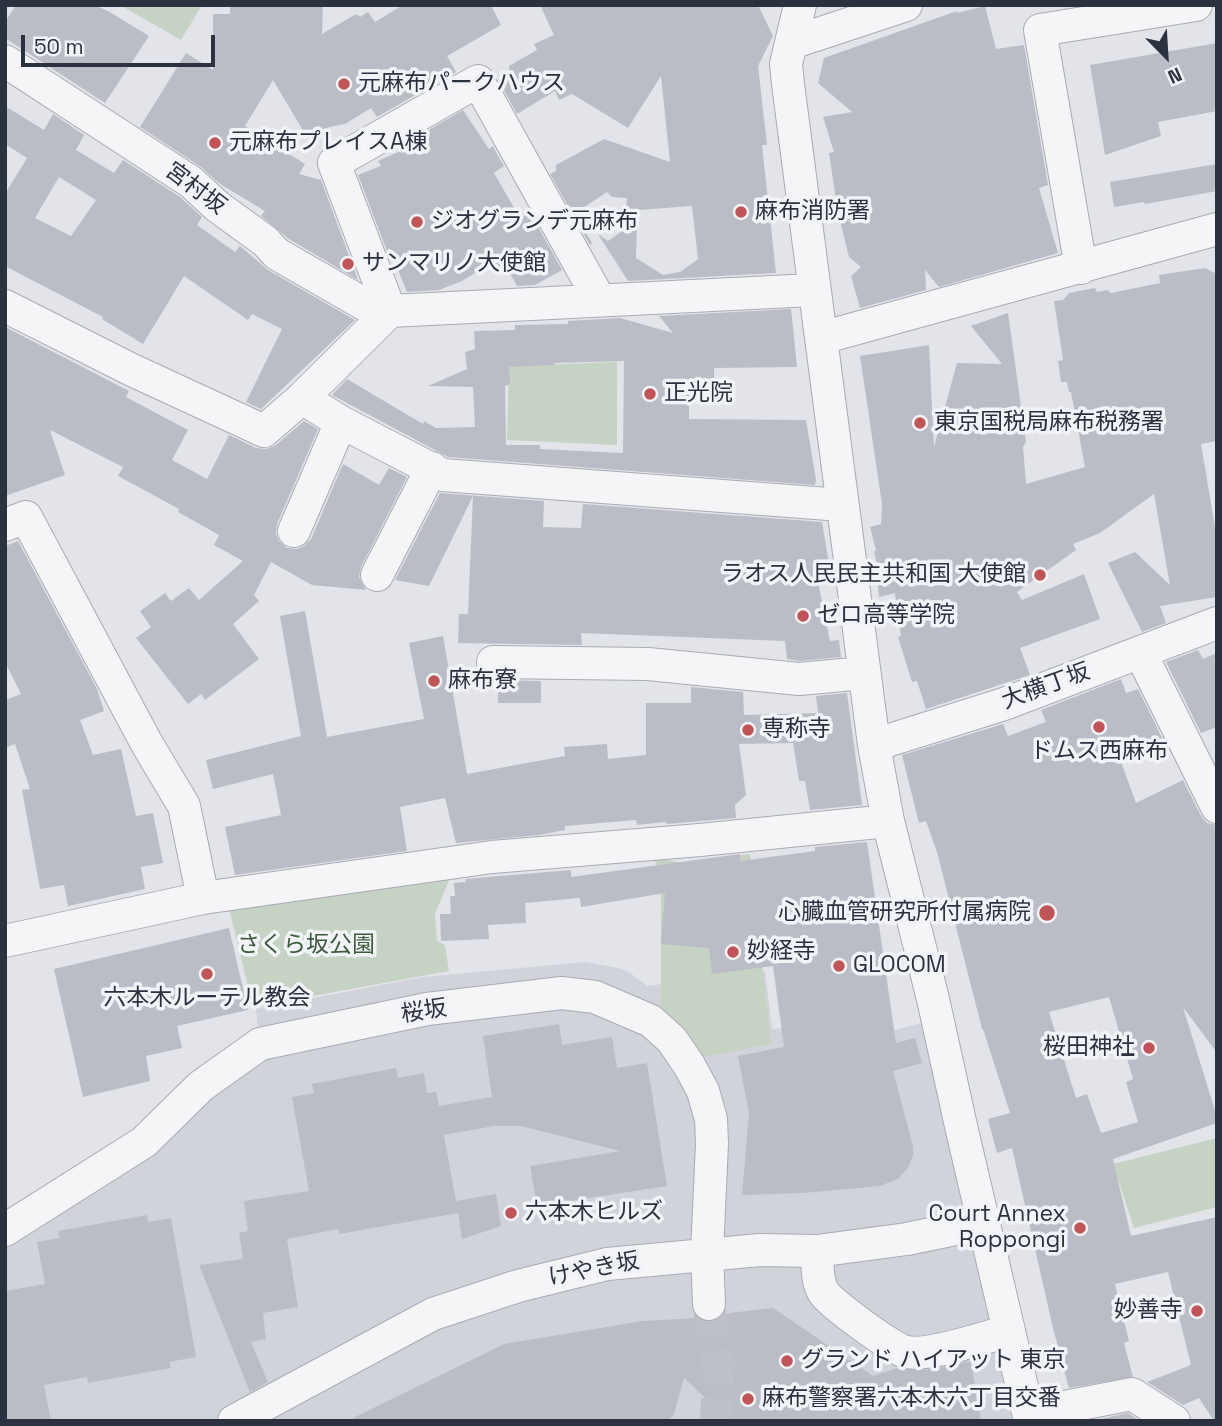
<!DOCTYPE html>
<meta charset="utf-8">
<style>
body{margin:0}
#map{position:relative;width:1222px;height:1426px;overflow:hidden;background:#e2e4e9;font-family:"Space Grotesk",sans-serif}
canvas{display:block}
.frame{position:absolute;inset:0;border:7px solid #2c313f;pointer-events:none}
.north{position:absolute;left:1131px;top:21px;width:70px;height:70px;-webkit-text-stroke:5px #f2f3f7;paint-order:stroke;rotate:156deg;font-size:19px;font-weight:700;line-height:28px;text-align:center;color:#2c313f}
.north::after{content:'';display:block;margin:auto;width:24px;height:32px;background:#2c313f;clip-path:polygon(50% 0,100% 100%,50% 72%,0 100%)}
.scale{position:absolute;left:21px;top:35px;width:194px;height:32px;box-sizing:border-box;border:4px solid #2c313f;border-top:0;padding-left:9px;font-size:21px;line-height:24px;white-space:nowrap;color:#2c313f;-webkit-text-stroke:5px #f2f3f7;paint-order:stroke}
</style>
<div id="map">
<canvas width="1222" height="1426"></canvas>
<div class="frame"></div>
<div class="north">N</div>
<div class="scale">50 m</div>
</div>
<script>
const c = document.querySelector('canvas').getContext('2d');
c.lineJoin = 'round';
function fill(path, color) {
  c.fillStyle = color;
  c.fill(path, 'evenodd');
}
function stroke(path, color, width, dash) {
  c.strokeStyle = color;
  c.lineWidth = width;
  c.lineCap = dash ? 'butt' : 'round';
  c.setLineDash(dash || []);
  c.stroke(path);
}
function label(font, color, halo, rows, align = 'center') {
  c.font = font + ' "Space Grotesk","Noto Sans JP",sans-serif';
  c.lineWidth = 7;
  c.setLineDash([]);
  c.textBaseline = 'middle';
  c.strokeStyle = halo;
  c.fillStyle = color;
  for (const [text, x, y, turn = 0] of rows) {
    c.save();
    c.translate(x, y);
    c.rotate((+turn || 0) * Math.PI / 180);
    c.textAlign = isNaN(turn) ? turn : align;
    if (halo) c.strokeText(text, 0, 0);
    c.fillText(text, 0, 0);
    c.restore();
  }
}
fill(new Path2D(`
 M585 962 619 968 629 972 647 986 765 971 772 1029 873 1020 881 1034 925 1022 1013 1421H5V1245L261 1060 256 1009 423 977Z`), '#d1d3db');
fill(new Path2D(`
 M120 5H202L181 40Z
 M617 362V445L507 440 509 366Z
 M750 854 771 1044 694 1059 661 1019V898L655 860 667 859 679 863Z
 M452 873 435 914 437 941 445 945 449 971 253 1007 229 908Z
 M1217 1138V1207L1134 1228 1113 1164Z`), '#c6d2c4');
fill(new Path2D(`
 M16 5H94L108 11 149 36 105 103 5 38V22Z
 M230 5H323L322 34 356 14 360 17 368 12 375 22 403 5H491L501 25 447 56 456 72 377 117 371 108 345 124 329 127 308 139 273 80 245 126 305 164 299 174 321 180 358 280 289 239 261 216 265 211 220 184 201 167 140 127 186 53 213 70V14H230Z
 M540 5H758L773 36 758 66 767 145H762L776 273 628 281 598 234 608 241 637 221 636 258 663 275 680 272 698 259 692 206 626 211 627 198 612 197 607 192 574 214 592 243 590 245 550 174 556 171V165L604 139 670 162 661 76 628 128 572 94 559 100 555 91 517 114 498 79 510 72 509 66 537 50 534 44 554 35Z
 M985 6 996 49 1024 45 1048 185 1039 188 1058 253 939 287 925 270 926 290 860 308 851 276 861 267 849 257 838 213 829 153 834 152 823 117 852 112 818 83 824 58 957 11V13Z
 M1217 43V111L1158 122 1161 136 1105 155 1090 65Z
 M5 106 44 130 53 114 84 135 76 150 114 173 123 160 180 197 202 217 197 225 235 252 240 246 268 270 355 320 261 409 246 402 282 329 252 314 248 320 184 276 143 344 102 319 103 317 5 266V194L27 158 5 144ZM59 177 96 200 71 236 35 218Z
 M463 110 489 149 493 146 497 154 504 166 494 173 520 218 530 212 562 270 535 285 517 286 508 270 502 275 492 263 462 281 439 290 407 292 389 248 387 251 358 175 381 166 378 161 414 145 410 141Z
 M1217 164V191L1145 204 1144 202 1114 207 1110 182Z
 M1205 268 1217 274V441L1201 444 1217 539V597L1160 606 1166 623 1142 632 1108 563 1135 552 1170 585 1154 494 1100 533 1073 544 1076 550 1017 592 1022 600 1084 574 1100 619 1020 648 1030 675 926 709 917 681 912 682 898 637 901 636 895 593 879 597 877 574 879 572 874 552 876 550 870 527 881 524 882 504 860 356 929 345 934 447 957 363 1002 364 971 326 1008 313 1026 442 1023 447 1026 484 1085 467 1071 392H1069L1067 382H1061L1058 361 1063 360 1054 301 1063 300 1069 293 1095 288 1097 292 1108 290 1111 293 1160 283 1159 275Z
 M791 309 797 367 714 368V380L689 379V419L806 420 816 480 815 485 448 457 332 395 347 379 423 424 424 421 436 428 475 427 473 387 428 386 467 369 465 352 475 349 474 331 515 330V325L568 324V321L620 318 673 333 659 316ZM624 361 623 453 540 449V445H506L505 386 510 384 509 367 554 365V363Z
 M5 327 129 391 126 397 188 430 172 460 207 479 229 435 256 448 266 449 276 445 304 421 318 429 277 524 276 534 279 541 287 548 297 549 304 546 311 539 343 464 379 485 389 468 407 477 361 567 359 577 366 590 312 585 271 562 254 595 259 601 233 624 259 659 205 700 201 694 188 704 136 638 151 627 140 611 165 593 171 601 189 588 199 600 243 561 214 545 219 535 178 512 179 509 118 476 123 467 50 430 65 475 5 496Z
 M440 493 544 501 543 527 581 528 583 504 822 522 831 575 817 577 830 641 839 640 841 657 799 661 787 659 785 641 581 633 582 645 458 643 459 614H468L473 496 429 586 395 580Z
 M18 541 97 689 104 711 80 720 93 755 121 749 136 816 153 813 163 863 141 867 145 889 68 906 64 885 40 889 22 790 30 789 15 744 5 748V700L21 694 5 662V546Z
 M305 611 327 737 424 719 409 643 443 636 467 774 565 756 564 747 607 744 608 759 646 755V703H691V687L743 692 744 715 818 713 816 696 847 693 862 805 810 810 805 781H799L793 743 739 744 746 795 735 805 736 818 667 824 665 822 637 825 636 820 565 826V830L539 835 456 843 445 798 400 807 407 851 235 875 225 827 281 815 273 774 213 789 206 760 301 736 280 616Z
 M1198 650 1203 659 1217 653V727L1201 733 1166 662Z
 M1121 679 1126 693 1138 689 1166 746 1121 762 1136 803 1183 780 1201 816 1207 823 1217 825V1053L1183 1007 1217 1117V1123L1113 1159 1131 1236 1217 1217V1421H1214L1199 1398 1183 1405 1147 1382 1191 1365 1168 1272 1115 1284 1129 1341 1124 1343 1133 1377 1069 1388 1053 1328 1012 1148 997 1153 988 1119 1010 1113 983 1029H982L937 852 926 821 919 823 902 755 1003 724 1008 736 1046 722 1041 710ZM1109 997 1133 1079 1126 1082 1138 1122 1101 1133 1087 1094 1076 1098 1049 1012Z
 M498 680 541 681V703H498Z
 M867 842 896 1043 915 1038 922 1063 893 1071 913 1146V1155L908 1168 898 1179 880 1186 803 1193 742 1195 749 1113 738 1056 784 1047 773 966 712 974 709 948 661 944 665 893 581 907 580 898 525 903 526 923 488 925 489 939 441 941 440 914H451L450 896H455L454 883 466 882 465 879 571 870V877L740 854V861L815 851V847Z
 M229 928 248 1010 177 1026 182 1048 146 1056 150 1081 83 1097 54 969Z
 M559 1024 562 1045 612 1037 617 1068 647 1063 667 1186 537 1206 530 1166 620 1151 521 1126H494L444 1135 456 1201 496 1194 501 1226 462 1239 458 1213 339 1234 338 1229 287 1239 298 1307 263 1313 266 1339 251 1342 268 1382 250 1392 199 1265 243 1259 239 1233 248 1231 244 1201 309 1191 292 1097 314 1093 312 1084 396 1068 398 1078 424 1073 427 1093 436 1092 439 1106 492 1097 483 1036Z
 M147 1215 148 1222 171 1218 196 1357 169 1362 171 1368 88 1383 87 1377 44 1385 51 1421H5V1291L45 1284 37 1242 60 1238 58 1231Z
 M773 1308 873 1376 897 1368 926 1370 971 1361 981 1421H716V1408L684 1378 674 1414 668 1421H347L504 1344 643 1321 697 1318 710 1322 729 1313Z
 M1128 1413 1140 1421H1091Z`), '#babdc5');
stroke(new Path2D(`
 M709 1304 712 1336 719 1365 716 1421`), '#bec0c7', 32, [32, 16]);
const minor = new Path2D(`
 M800 5 786 64 788 84 874 745 888 821 933 999 961 1126 1030 1421
 M791 43 906 5
 M5 61 191 182 218 207 265 241 277 254 385 316
 M1081 268 1040 30 1196 5
 M5 306 132 370 264 431 302 398 390 311 813 290
 M390 311 334 163 478 81 599 299
 M821 338 1217 229
 M302 398 341 422 443 475 842 505
 M5 525 26 517 147 744 184 806 203 898
 M294 531 341 422
 M377 575 432 468
 M1140 652 1217 807
 M493 662 648 664 799 679 864 673
 M874 745 1004 704 1217 623
 M5 941 203 898 492 857 700 840 888 821
 M5 1230 144 1142 201 1086 260 1044 427 1009 562 993 595 997 651 1021 672 1040 689 1065 703 1091 711 1119 712 1144 707 1253 709 1304
 M817 1251C818 1265 816 1281 824 1293 830 1303 892 1348 903 1351 924 1359 985 1337 1009 1331
 M1029 1414 1132 1394 1174 1421
 M234 1421 433 1314 518 1286 607 1264 760 1250 817 1251 907 1239 984 1223`);
stroke(minor, '#a8abb3', 34);
stroke(minor, '#f5f5f8', 32);
for (const [x, y, r, color] of [
 [344,84,7,"#c05557"],
 [215,143,7,"#c05557"],
 [741,212,7,"#c05557"],
 [417,222,7,"#c05557"],
 [348,264,7,"#c05557"],
 [650,394,7,"#c05557"],
 [920,423,7,"#c05557"],
 [1040,575,7,"#c05557"],
 [803,616,7,"#c05557"],
 [434,681,7,"#c05557"],
 [1099,727,7,"#c05557"],
 [748,730,7,"#c05557"],
 [1047,913,9,"#c05557"],
 [733,952,7,"#c05557"],
 [839,966,7,"#c05557"],
 [207,974,7,"#c05557"],
 [1149,1048,7,"#c05557"],
 [511,1213,7,"#c05557"],
 [1080,1228,7,"#c05557"],
 [1197,1311,7,"#c05557"],
 [787,1361,7,"#c05557"],
 [748,1399,7,"#c05557"]
]) {
  const dot = new Path2D();
  dot.arc(x, y, r, 0, 2 * Math.PI);
  c.fillStyle = color;
  c.fill(dot);
  stroke(dot, '#f2f3f7', 2.5);
}
label('23px', '#2c313f', '#f2f3f7', [
 ["元麻布パークハウス",358,84],
 ["元麻布プレイスA棟",229,143],
 ["麻布消防署",755,212],
 ["ジオグランデ元麻布",431,222],
 ["サンマリノ大使館",362,264],
 ["正光院",664,394],
 ["東京国税局麻布税務署",934,423],
 ["ラオス人民民主共和国 大使館",1026,575,"right"],
 ["ゼロ高等学院",817,616],
 ["麻布寮",448,681],
 ["専称寺",762,730],
 ["ドムス西麻布",1099,752,"center"],
 ["心臓血管研究所付属病院",1031,913,"right"],
 ["妙経寺",747,952],
 ["GLOCOM",853,966],
 ["六本木ルーテル教会",207,999,"center"],
 ["桜田神社",1135,1048,"right"],
 ["六本木ヒルズ",525,1213],
 ["Court Annex",1066,1215,"right"],
 ["Roppongi",1066,1241,"right"],
 ["妙善寺",1183,1311,"right"],
 ["グランド ハイアット 東京",801,1361],
 ["麻布警察署六本木六丁目交番",762,1399]
], 'left');
label('23px', '#2c313f', '#f2f3f7', [
 ["宮村坂",195,189,37],
 ["大横丁坂",1046,687,-20],
 ["桜坂",424,1012,-9],
 ["けやき坂",594,1270,-11]
]);
label('23px', '#3d5a3b', '#f2f3f7', [
 ["さくら坂公園",306,946]
]);
</script>
